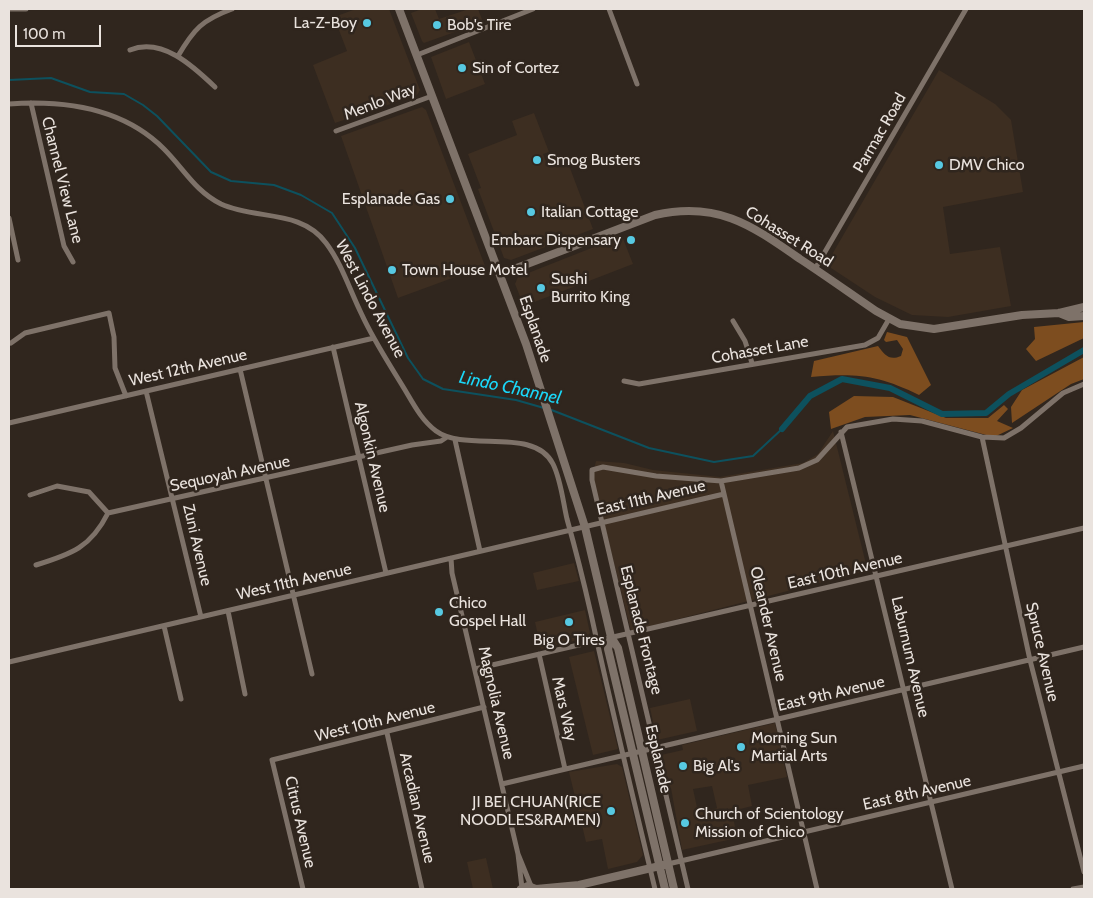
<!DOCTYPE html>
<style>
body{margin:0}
#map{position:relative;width:1093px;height:898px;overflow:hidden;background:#30261e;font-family:Cabin,sans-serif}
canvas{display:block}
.frame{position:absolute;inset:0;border:10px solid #eae3de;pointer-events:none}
.scale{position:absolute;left:15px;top:25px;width:86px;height:22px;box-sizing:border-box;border:2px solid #eae3de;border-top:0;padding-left:6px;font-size:15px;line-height:18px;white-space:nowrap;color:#eae3de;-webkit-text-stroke:4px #30261e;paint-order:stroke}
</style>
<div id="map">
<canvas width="1093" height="898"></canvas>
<div class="frame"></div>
<div class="scale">100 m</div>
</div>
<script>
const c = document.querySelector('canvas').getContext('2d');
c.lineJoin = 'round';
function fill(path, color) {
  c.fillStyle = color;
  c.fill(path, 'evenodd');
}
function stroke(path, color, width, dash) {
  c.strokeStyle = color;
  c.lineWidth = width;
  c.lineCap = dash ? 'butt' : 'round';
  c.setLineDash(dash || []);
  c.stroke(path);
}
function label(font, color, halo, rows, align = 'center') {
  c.font = font + ' Cabin,sans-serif';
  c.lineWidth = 5;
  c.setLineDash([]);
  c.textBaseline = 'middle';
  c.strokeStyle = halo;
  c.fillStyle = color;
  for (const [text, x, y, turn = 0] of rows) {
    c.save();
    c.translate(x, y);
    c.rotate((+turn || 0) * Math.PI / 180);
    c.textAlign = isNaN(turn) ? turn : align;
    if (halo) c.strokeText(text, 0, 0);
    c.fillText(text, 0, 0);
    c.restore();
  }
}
fill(new Path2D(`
 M356 9H389L420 90 417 95 335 123 313 65 347 51 334 17Z
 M422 9H435L439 19 469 9H478L483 22 424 43 422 41 411 13Z
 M469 42 485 84 446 99 431 57Z
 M939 70 995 104 1011 120 1023 192 943 207 950 254 1000 247 1011 306 948 317 912 315 875 297 831 268 830 258Z
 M422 107 426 110 485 266 398 298 341 136Z
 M534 113 549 152 543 154 546 162 565 155 593 229 511 260 504 258 478 189 481 188 468 154 517 135 512 121Z
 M622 236 633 264 524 306 515 284 518 277Z
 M833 431 866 564V571L631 631 595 487 593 474 596 461 624 463 653 470 720 477 803 463 818 454Z
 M574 563 579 581 537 590 533 573Z
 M585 610 590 633 586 638 541 649 535 622Z
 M594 651 618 749 593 755 569 657Z
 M690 699 697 731 657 740 650 708Z
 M775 723 787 777 748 785 752 806 732 811 737 838 682 850 671 788H668L661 755 683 750 682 745ZM712 786 717 808 698 812 693 789Z
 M617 764 622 767 643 855 637 862 608 869 602 839 586 842 569 772Z
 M486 858 493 889H473L467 862Z`), '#3d2e21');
fill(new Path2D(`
 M1084 322V338L1036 361 1026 349 1035 339 1034 327Z
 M887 332 907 337 931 385 919 395C878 375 856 373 811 377L814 361 878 346C885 355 889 361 901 356L903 349 897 340 886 342 884 340Z
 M1084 357V379L1071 384 1012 423 1011 407 1022 390Z
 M854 396 893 397 946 418H988L1004 405 1008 409 997 421 1013 428 994 437 910 415 865 417 831 429 829 412Z`), '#7d4d1f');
stroke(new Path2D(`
 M9 80 51 78 90 92 124 94 143 105 157 116 211 172 231 181 274 185 301 195 332 213 355 248 408 358 423 379 443 389 516 400 544 408
 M549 409 649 448 714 462 753 456 782 429`), '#0d515e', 2);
stroke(new Path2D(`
 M782 429 810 396 842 379 890 388 942 414 986 413 1009 394 1084 350`), '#0d515e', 6);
stroke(new Path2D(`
 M9 9H26
 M609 9 637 84
 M130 50C162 37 193 66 215 87
 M417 55 533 9
 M178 56C194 29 202 20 232 9
 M31 103 64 246 73 262
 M9 104C64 100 122 107 164 149 184 169 195 191 221 204 256 220 301 209 326 243 342 264 350 291 362 315 373 339 388 362 402 385 412 401 420 419 436 431 466 453 534 426 553 464 561 480 563 502 567 519 576 551 584 583 591 614 611 706 633 798 655 889
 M336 131 432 96
 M9 218 18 260
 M815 269 966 9
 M733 321 745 341 752 363
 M11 343 25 333 109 313 114 337 115 368 126 396
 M333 347 386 573
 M240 369 312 674
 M624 381 639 384 865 345 878 338 889 319
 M146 391 201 617
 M9 423 374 338
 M841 432 952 889
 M982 437 1030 660 1084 872
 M455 440 480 551
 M721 481 817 889
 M30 495 57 486 89 492 108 513
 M451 558 452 573 518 854 522 888
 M36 565C72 554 91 547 108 513L412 445 441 441 447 437
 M228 611 245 694
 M164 626 181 699
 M539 654 565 769
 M9 662 724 494
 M475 669 1084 528
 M387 733 422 889
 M502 784 1084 647
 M518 854 531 886
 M668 864 1084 766
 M303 889 272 760 484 707
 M688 889 592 480V470L603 467 656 476 721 481 799 468 817 460 847 427 893 419 922 421 982 437 1004 438 1021 428 1063 393 1084 384
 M1073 889 1084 887`), '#7e7269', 5);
stroke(new Path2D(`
 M399 9 526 344 585 527 611 637 618 648 674 889
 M501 274 655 215C718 201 751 225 800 259 826 276 851 294 876 311L900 324 934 329 1022 315 1059 313 1084 307
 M1059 313 1069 317 1084 316
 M611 637 608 649 665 889
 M521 889 528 886 536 889
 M536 889 579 885 664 865`), '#7e7269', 8);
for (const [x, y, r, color] of [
 [367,23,5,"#57c9e2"],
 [437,25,5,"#57c9e2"],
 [462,68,5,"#57c9e2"],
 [537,160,5,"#57c9e2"],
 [939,165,5,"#57c9e2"],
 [450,199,5,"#57c9e2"],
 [531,212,5,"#57c9e2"],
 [631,240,5,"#57c9e2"],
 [392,270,5,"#57c9e2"],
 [541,288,5,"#57c9e2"],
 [439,612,5,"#57c9e2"],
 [569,622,5,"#57c9e2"],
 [741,747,5,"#57c9e2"],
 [683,766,5,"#57c9e2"],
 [611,811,5,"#57c9e2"],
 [685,823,5,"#57c9e2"]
]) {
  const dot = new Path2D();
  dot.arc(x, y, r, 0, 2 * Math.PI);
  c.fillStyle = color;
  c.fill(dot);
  stroke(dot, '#30261e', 2);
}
label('16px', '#eae3de', '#30261e', [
 ["La-Z-Boy",357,23,"right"],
 ["Bob's Tire",447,25],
 ["Sin of Cortez",472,68],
 ["Smog Busters",547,160],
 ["DMV Chico",949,165],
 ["Esplanade Gas",440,199,"right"],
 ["Italian Cottage",541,212],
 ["Embarc Dispensary",621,240,"right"],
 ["Town House Motel",402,270],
 ["Sushi",551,279],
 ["Burrito King",551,297],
 ["Chico",449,603],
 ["Gospel Hall",449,621],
 ["Big O Tires",569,640,"center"],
 ["Morning Sun",751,738],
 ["Martial Arts",751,756],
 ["Big Al's",693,766],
 ["JI BEI CHUAN(RICE",601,802,"right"],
 ["NOODLES&RAMEN)",601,820,"right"],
 ["Church of Scientology",695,814],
 ["Mission of Chico",695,832]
], 'left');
label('16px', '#eae3de', '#30261e', [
 ["Menlo Way",380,102,-21],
 ["Parmac Road",880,133,-60],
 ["Channel View Lane",62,180,76],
 ["Cohasset Road",789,237,32],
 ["West Lindo Avenue",370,299,62],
 ["Esplanade",535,329,71],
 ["Cohasset Lane",760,350,-10],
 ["West 12th Avenue",188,368,-13],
 ["Algonkin Avenue",372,457,77],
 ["Sequoyah Avenue",230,474,-12],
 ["East 11th Avenue",651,498,-13],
 ["Zuni Avenue",197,545,77],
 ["East 10th Avenue",845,571,-13],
 ["West 11th Avenue",294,582,-13],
 ["Oleander Avenue",768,624,77],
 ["Esplanade Frontage",641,630,76],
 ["Spruce Avenue",1042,652,77],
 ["Laburnum Avenue",910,657,77],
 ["East 9th Avenue",831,694,-13],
 ["Magnolia Avenue",496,703,77],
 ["Mars Way",564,709,77],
 ["West 10th Avenue",375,722,-14],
 ["Esplanade",658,759,77],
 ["East 8th Avenue",917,793,-13],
 ["Arcadian Avenue",417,808,77],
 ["Citrus Avenue",300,822,77]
]);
label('italic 18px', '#1ad7f8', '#30261e', [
 ["Lindo Channel",510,388,12]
]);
</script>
